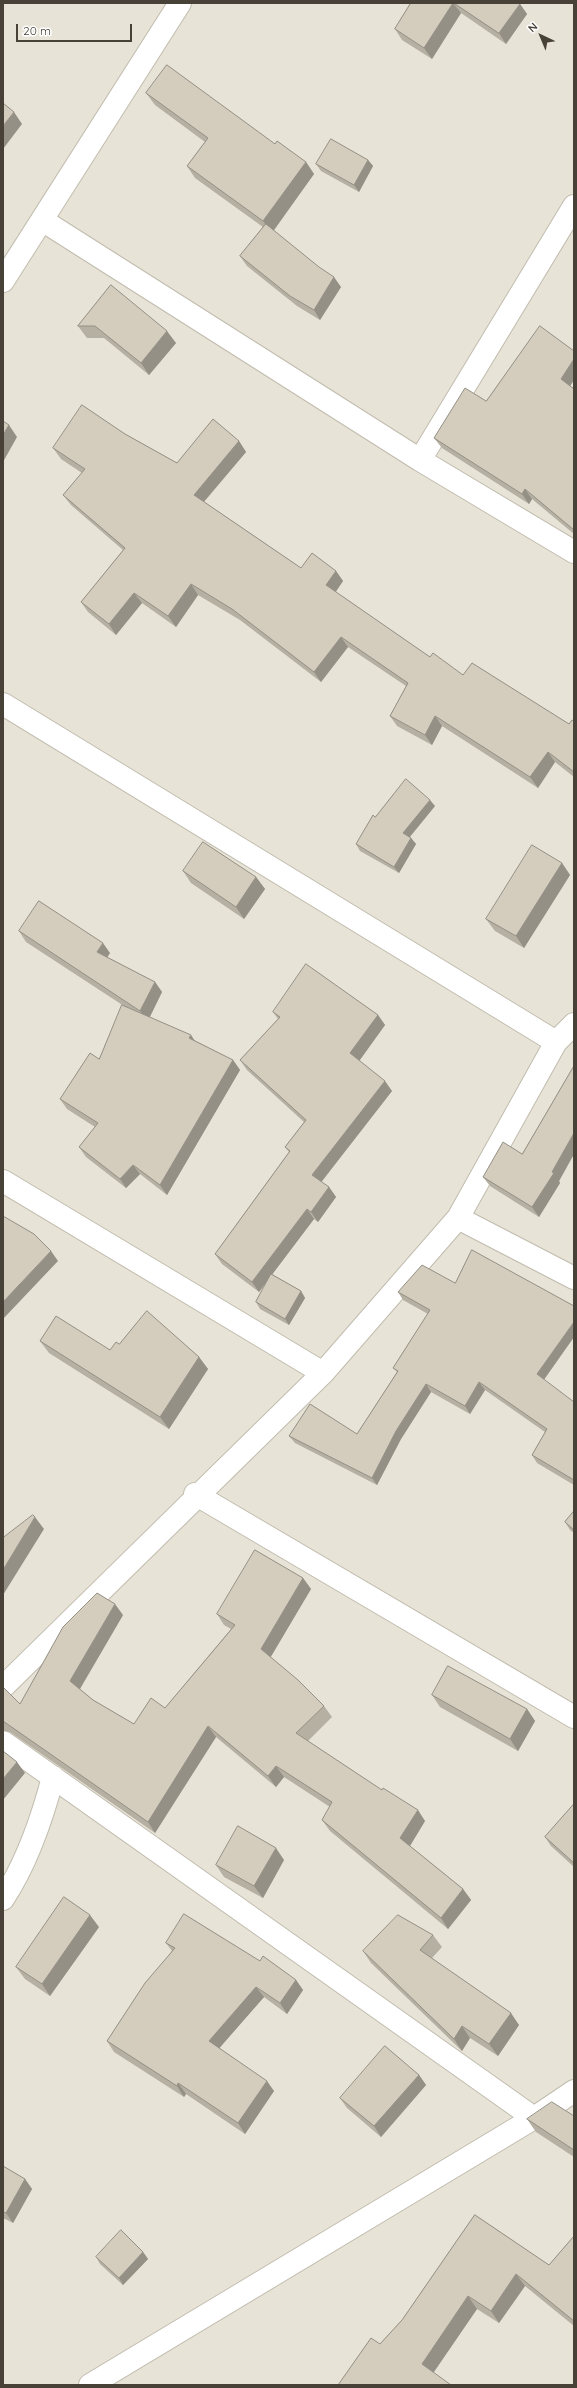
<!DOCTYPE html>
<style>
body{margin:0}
#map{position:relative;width:577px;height:2388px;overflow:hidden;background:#f3f1e8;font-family:Quicksand,sans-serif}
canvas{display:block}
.frame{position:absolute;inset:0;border:4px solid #474137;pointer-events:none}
.north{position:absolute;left:521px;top:16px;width:40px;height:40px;-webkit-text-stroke:3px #fff;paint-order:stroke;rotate:316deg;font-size:11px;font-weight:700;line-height:16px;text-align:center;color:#474137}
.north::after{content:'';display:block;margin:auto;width:14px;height:18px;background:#474137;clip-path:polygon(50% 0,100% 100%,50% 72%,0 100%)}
.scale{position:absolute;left:16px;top:24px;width:116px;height:18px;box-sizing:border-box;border:2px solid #474137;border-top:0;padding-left:5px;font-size:12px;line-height:14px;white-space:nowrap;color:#474137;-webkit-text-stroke:3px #fff;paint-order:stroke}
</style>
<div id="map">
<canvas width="577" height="2388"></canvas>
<div class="frame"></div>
<div class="north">N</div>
<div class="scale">20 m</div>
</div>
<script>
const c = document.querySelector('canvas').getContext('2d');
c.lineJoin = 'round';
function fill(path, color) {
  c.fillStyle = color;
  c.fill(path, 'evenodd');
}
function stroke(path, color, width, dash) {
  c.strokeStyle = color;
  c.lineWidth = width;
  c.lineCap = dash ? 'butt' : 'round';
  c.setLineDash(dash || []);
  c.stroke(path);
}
fill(new Path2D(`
 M3 3H574V2385H3Z`), '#e7e3d7');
const minor = new Path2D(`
 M42 220 420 460 574 552
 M3 281 180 3
 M420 460 574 206
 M3 704 556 1042
 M3 1181 323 1373
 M458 1218 574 1278
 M195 1494 574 1717
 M3 1687 323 1373 458 1218 556 1042 574 1024
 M3 1742 534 2118
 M3 1899C27 1863 42 1819 53 1777
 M90 2385 534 2118 574 2091`);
stroke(minor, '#c1bcae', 24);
stroke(minor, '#fff', 22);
fill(new Path2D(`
 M411 3 520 4 527 14 506 44 461 13 432 59 402 40 395 29Z
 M146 93 275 144 306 162 314 174 273 230 341 287 320 320 297 306 247 266 240 256 263 227 195 178 187 166 205 142 155 105Z
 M368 160 373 166 359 192 321 171 316 164Z
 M111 285 176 343 149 375 104 338H87L78 326Z
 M574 351V380L570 386 574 389V534L532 499 529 504 442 448 434 438 486 401Z
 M125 434 177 463 239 441 246 452 204 502 301 568 336 571 343 581 335 592 430 657 463 675 569 724 574 721V777L555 762 538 788 442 726 432 745 397 726 390 716 406 686 348 647 321 682 240 620 198 595 176 627 142 603 116 635 88 612 81 602 123 550 71 505 63 495 82 473 61 459 53 448Z
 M435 806 410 837 411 838 416 844 399 873 360 851 356 844 375 817Z
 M562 863 570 875 524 948 495 931 486 919Z
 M183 871 256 877 265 889 244 919 191 883Z
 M19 931 110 953 107 957 155 982 162 992 149 1017 233 1060 240 1070 167 1195 140 1174 126 1188 86 1157 79 1147 95 1127 67 1109 60 1099 99 1059 127 1008 26 942Z
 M273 1012 378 1015 385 1025 359 1061 392 1091 321 1182 329 1187 336 1197 318 1222 314 1219 272 1274 301 1291 305 1298 289 1325 260 1309 256 1302 269 1278 259 1292 222 1264 215 1254 289 1152 285 1147 304 1122 247 1070 240 1060 278 1019Z
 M574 1066V1154L559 1181 560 1183 539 1217 490 1186 483 1177 522 1154Z
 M455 1283 574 1306V1337L544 1380 574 1402V1485L537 1463 532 1455 545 1432 485 1390 470 1414 431 1392 401 1439 377 1485 295 1443 289 1436 357 1434 397 1372 393 1368 428 1314 403 1300 398 1292Z
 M40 1341 110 1350 119 1344 199 1357 208 1369 169 1429 49 1353Z
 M574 1511V1533L570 1530 565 1522Z
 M303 1578 311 1589 270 1657 324 1706 332 1717 308 1741 425 1821 410 1846 463 1889 471 1900 448 1929 330 1831 322 1820 330 1807 284 1777 276 1787 216 1737 155 1833 10 1732 3 1731V1687L20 1704 123 1615 80 1689 93 1700 134 1724 165 1708 231 1629 224 1625 217 1614Z
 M432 1695 527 1709 535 1721 518 1751 440 1707Z
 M574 1804V1867L551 1846 545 1837Z
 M284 1860 263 1898 224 1877 216 1865Z
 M99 1927 50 1996 25 1979 16 1967Z
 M433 1935 442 1947 432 1958 519 2025 498 2056 470 2038 462 2051 371 1963 363 1951Z
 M166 1943 260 1961 296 1980 303 1990 287 2014 264 1997 219 2048 274 2091 245 2134 186 2094 184 2097 114 2052 107 2041 172 1951Z
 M419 2075 426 2085 381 2137 347 2108 340 2098Z
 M574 2116V2157L536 2132 527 2119Z
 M3 2166 25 2179 32 2189 13 2223 3 2218Z
 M475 2215 549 2265 574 2236V2326L525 2286 499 2323 477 2309 434 2372 380 2344 402 2320Z
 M143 2252 148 2259 123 2285 100 2264 96 2257Z`), '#b6b0a3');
fill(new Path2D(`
 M453 3 461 13 432 59 424 48Z
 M520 4 527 14 506 44 499 33Z
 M14 112 22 124 3 149V126Z
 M368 160 373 166 359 192 354 185Z
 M306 162 314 174 272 233 263 221Z
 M334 277 341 287 320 320 314 310Z
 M167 331 176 343 149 375 141 363Z
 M574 359V380L568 389 561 379Z
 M9 425 17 437 3 462V435Z
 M239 441 246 452 201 505 194 495Z
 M525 489 532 499 529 504 522 494Z
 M336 571 343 581 333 596 326 585Z
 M191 584 198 595 176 627 168 616Z
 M134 593 142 603 116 635 109 624Z
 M341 637 348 647 321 682 314 672Z
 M435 716 442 726 432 745 425 735Z
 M548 752 555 762 538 788 530 777Z
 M430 800 435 806 407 840 403 833Z
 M411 838 416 844 399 873 394 867Z
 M562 863 570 875 524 948 516 936Z
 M256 877 265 889 244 919 236 907Z
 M103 943 110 953 104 962 97 952Z
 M155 982 162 992 148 1021 140 1011Z
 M378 1015 385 1025 357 1064 350 1053Z
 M191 1035 197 1044 189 1038Z
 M233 1060 240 1070 167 1195 160 1185Z
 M385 1081 392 1091 319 1185 312 1175Z
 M574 1133V1154L559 1181 560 1183 539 1217 532 1207Z
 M133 1165 140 1174 126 1188 120 1179Z
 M329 1187 336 1197 318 1222 311 1212Z
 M307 1209 314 1219 259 1292 252 1282Z
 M51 1251 58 1261 3 1319V1302Z
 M301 1291 305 1298 289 1325 285 1319Z
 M574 1322V1337L542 1382 537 1374Z
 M199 1357 208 1369 169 1429 160 1417Z
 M479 1382 485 1390 470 1414 465 1406Z
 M426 1384 431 1392 401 1439 377 1485 372 1478 396 1431Z
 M35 1517 44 1529 3 1595V1570Z
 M303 1578 311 1589 269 1660 261 1649Z
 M115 1604 123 1615 78 1692 70 1681Z
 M527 1709 535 1721 518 1751 510 1739Z
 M208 1726 216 1737 155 1833 148 1822Z
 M17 1762 25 1773 3 1800V1779Z
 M276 1766 284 1777 276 1787 268 1776Z
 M418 1810 425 1821 408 1849 400 1838Z
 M276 1848 284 1860 263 1898 254 1886Z
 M463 1889 471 1900 448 1929 441 1918Z
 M90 1915 99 1927 50 1996 42 1984Z
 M296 1980 303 1990 287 2014 280 2003Z
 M256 1987 264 1997 216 2052 209 2041Z
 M511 2013 519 2025 498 2056 489 2044Z
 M462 2026 470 2038 462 2051 454 2039Z
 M419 2075 426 2085 381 2137 374 2126Z
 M267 2081 274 2091 245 2134 238 2123Z
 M178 2083 186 2094 184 2097 177 2086Z
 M25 2179 32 2189 13 2223 6 2213Z
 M143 2252 148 2259 123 2285 119 2278Z
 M516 2274 525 2286 499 2323 491 2311Z
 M468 2296 477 2309 431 2376 422 2364Z`), '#949085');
const building = new Path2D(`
 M411 3H453L424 48 395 29Z
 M454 3H519L520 4 499 33Z
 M167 65 275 144 277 141 306 162 263 221 187 166 208 138 146 93Z
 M3 103 14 112 3 126Z
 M331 139 368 160 354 185 316 164Z
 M266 224 319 267 334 277 314 310 290 296 240 256Z
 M111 285 167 331 141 363 95 326H78Z
 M540 326 574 351V359L561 379 574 389V530L525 489 522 494 434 438 465 388 486 401Z
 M82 405 125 434 177 463 213 419 239 441 194 495 301 568 312 553 336 571 326 585 430 657 433 653 463 675 472 663 569 724 572 720 574 721V772L548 752 530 777 435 716 425 735 390 716 408 683 341 637 314 672 232 609 191 584 168 616 134 593 109 624 81 602 125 548 63 495 85 469 53 448Z
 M3 421 9 425 3 435Z
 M406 779 430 800 403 833 411 838 394 867 356 844 373 815 375 817Z
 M203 842 256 877 236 907 183 871Z
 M532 845 562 863 516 936 486 919Z
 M39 901 103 943 97 952 155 982 140 1011 19 931Z
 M306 964 378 1015 350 1053 385 1081 312 1175 329 1187 311 1212 307 1209 252 1282 215 1254 290 1151 285 1147 306 1120 240 1060 280 1017 273 1012Z
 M122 1005 191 1035 189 1038 233 1060 160 1185 133 1165 120 1179 79 1147 98 1123 60 1099 90 1053 99 1059Z
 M574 1066V1133L552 1172 554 1173 532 1207 483 1177 503 1142 522 1154Z
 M3 1216 34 1234 51 1251 3 1302Z
 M472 1250 574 1306V1322L537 1374 574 1402V1480L532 1455 547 1429 479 1382 465 1406 426 1384 396 1431 372 1478 289 1436 310 1404 357 1434 398 1371 393 1368 430 1310 398 1292 422 1265 455 1283Z
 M271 1274 301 1291 285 1319 256 1302Z
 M147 1311 199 1357 160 1417 40 1341 56 1316 110 1350 116 1342 119 1344Z
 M574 1511V1530L565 1522Z
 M33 1515 35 1517 3 1570V1538Z
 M255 1550 303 1578 261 1649 298 1680 324 1706 296 1733 382 1790 383 1788 418 1810 400 1838 463 1889 441 1918 322 1820 332 1802 276 1766 268 1776 208 1726 148 1822 3 1721V1687L20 1704 63 1627 97 1593 115 1604 70 1681 93 1700 134 1724 151 1698 165 1708 235 1625 217 1614Z
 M448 1666 527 1709 510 1739 432 1695Z
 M3 1751 17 1762 3 1779Z
 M574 1804V1863L545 1837Z
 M238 1826 276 1848 254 1886 216 1865Z
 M64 1897 90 1915 42 1984 16 1967Z
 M184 1914 260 1961 263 1956 296 1980 280 2003 256 1987 209 2041 267 2081 238 2123 178 2083 177 2086 107 2041 145 1983 175 1948 166 1943Z
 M398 1915 433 1935 420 1950 511 2013 489 2044 462 2026 454 2039 363 1951Z
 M385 2046 419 2075 374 2126 340 2098Z
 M552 2102 574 2116V2150L527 2119Z
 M3 2166 25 2179 6 2213 3 2212Z
 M475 2215 549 2265 574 2236V2321L516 2274 491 2311 468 2296 422 2364 451 2385H338L371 2338 380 2344 402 2320Z
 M121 2230 143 2252 119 2278 96 2257Z`);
fill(building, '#d4cdbe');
stroke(building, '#949085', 1);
</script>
